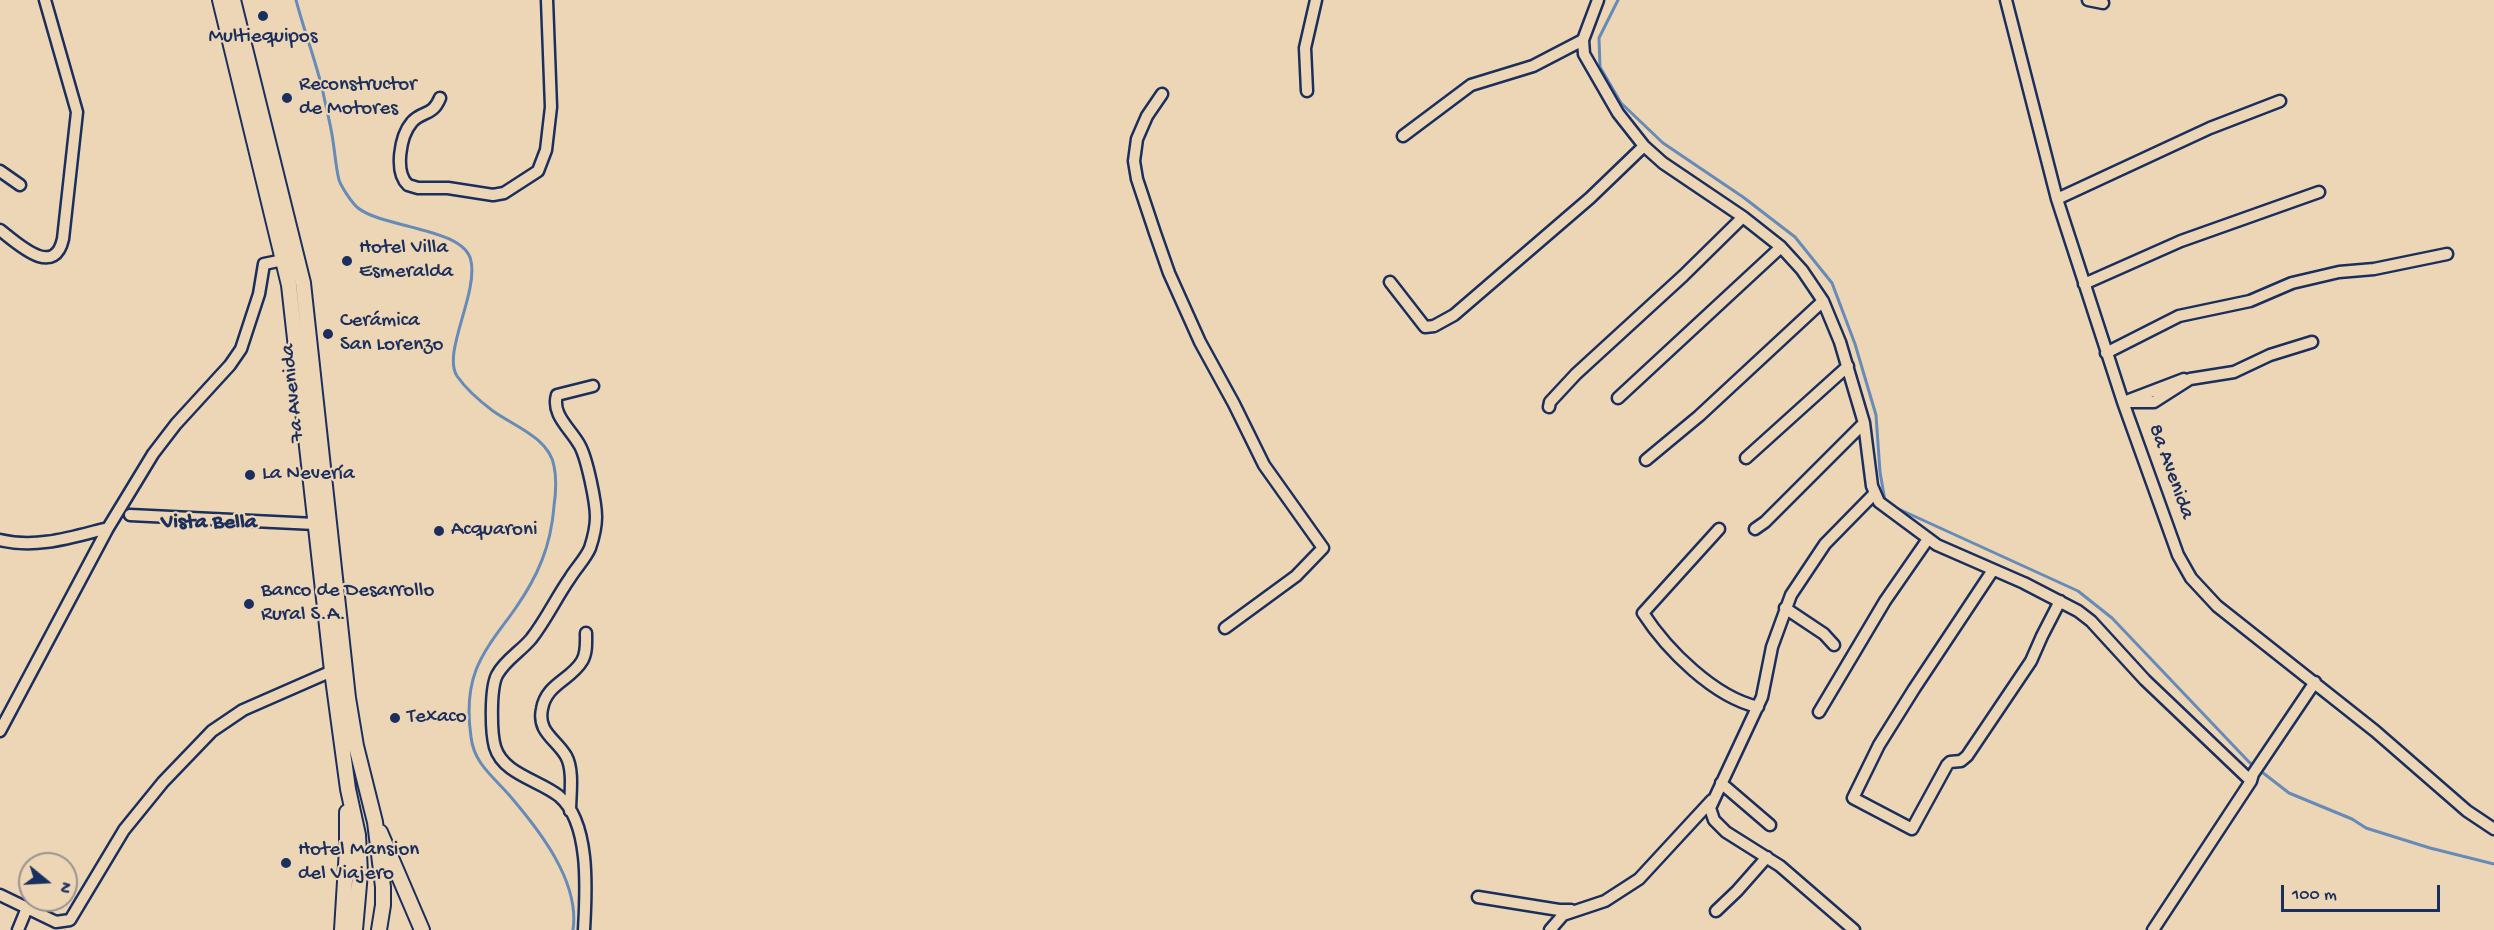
<!DOCTYPE html>
<meta charset="utf-8">
<style>
body{margin:0}
#map{position:relative;width:2494px;height:930px;overflow:hidden;background:#edd6b6;font-family:"Gochi Hand",sans-serif}
canvas{display:block}
.north{position:absolute;left:18px;top:852px;width:60px;height:60px;box-sizing:border-box;background:#edd6b6;border:2px solid #999393;border-radius:50%;rotate:108deg;font-size:16px;font-weight:700;line-height:24px;text-align:center;color:#1b2f5e}
.north::after{content:'';display:block;margin:auto;width:21px;height:27px;background:#1b2f5e;clip-path:polygon(50% 0,100% 100%,50% 72%,0 100%)}
.scale{position:absolute;left:2281px;top:885px;width:159px;height:27px;box-sizing:border-box;border:3px solid #1b2f5e;border-top:0;padding-left:8px;font-size:18px;line-height:21px;white-space:nowrap;color:#1b2f5e;-webkit-text-stroke:4px #edd6b6;paint-order:stroke}
</style>
<div id="map">
<canvas width="2494" height="930"></canvas>
<div class="north">N</div>
<div class="scale">100 m</div>
</div>
<script>
const c = document.querySelector('canvas').getContext('2d');
c.lineJoin = 'round';
function stroke(path, color, width, dash) {
  c.strokeStyle = color;
  c.lineWidth = width;
  c.lineCap = dash ? 'butt' : 'round';
  c.setLineDash(dash || []);
  c.stroke(path);
}
function label(font, color, halo, rows, align = 'center') {
  c.font = font + ' "Gochi Hand",sans-serif';
  c.lineWidth = 4.5;
  c.setLineDash([]);
  c.textBaseline = 'middle';
  c.strokeStyle = halo;
  c.fillStyle = color;
  for (const [text, x, y, turn = 0] of rows) {
    c.save();
    c.translate(x, y);
    c.rotate((+turn || 0) * Math.PI / 180);
    c.textAlign = isNaN(turn) ? turn : align;
    if (halo) c.strokeText(text, 0, 0);
    c.fillText(text, 0, 0);
    c.restore();
  }
}
stroke(new Path2D(`
 M296 0C304 31 316 61 323 92 326 108 331 125 333 141 335 154 336 168 339 180 342 188 352 203 358 208 383 228 465 228 471 261 478 294 442 353 457 376 466 389 481 402 493 411 514 426 549 438 554 466 557 480 556 492 554 506 551 546 538 576 515 609 501 629 485 647 476 670 468 691 468 716 471 737 474 764 494 777 510 796 540 831 580 882 573 930
 M1618 0 1599 38 1600 67 1621 103 1663 143 1743 197 1795 237 1832 283 1855 344 1876 415 1880 472 1885 501
 M1892 506 2078 591 2112 618 2249 762 2289 793 2352 819 2366 828 2430 848 2494 864`), '#668bb8', 3);
const minor = new Path2D(`
 M1598 0 1583 40 1584 54 1618 113 1644 146 1663 163 1743 217 1781 247 1802 270 1823 301 1840 342 1864 423 1872 486 1879 502 1937 545 2024 583 2078 611 2091 621 2145 680 2251 781
 M2006 0 2057 199 2123 402 2178 555 2191 578 2217 606 2375 731 2467 811 2494 829
 M2088 0 2103 3
 M1307 91 1305 48 1316 0
 M1162 94 1147 116 1137 139 1134 161 1137 179 1155 233 1169 273 1200 342 1234 404 1264 465 1323 548 1296 576 1225 628
 M440 98C432 117 423 110 412 122 400 136 394 172 408 185L418 188H448L493 195 504 193 538 171 546 150 551 107 547 0
 M1403 136 1471 85 1533 66 1583 40
 M0 171 20 185
 M2057 199 2210 128 2280 101
 M0 230C17 243 54 279 63 239L77 112 45 0
 M1390 282 1425 327 1434 326 1454 315 1590 198 1644 146
 M2084 284 2181 241 2319 192
 M2106 353 2179 316 2250 301 2292 283 2339 272 2374 269 2447 254
 M1618 398 1781 247
 M2129 400 2184 379
 M2123 402H2154L2190 379 2234 372 2270 355 2312 342
 M1549 407 1550 402 1576 374 1683 276 1743 217
 M1746 458 1848 366
 M1646 460 1699 416 1823 301
 M130 515 315 524
 M1719 529 1643 613C1667 650 1714 697 1758 707
 M1755 529 1765 522 1864 423
 M0 540C37 549 72 537 108 528
 M1993 570 1914 689 1879 745 1853 798 1912 829 1947 765 1950 762 1961 761 1967 756 2031 661 2042 636 2060 601
 M1785 608 1824 634 1834 645
 M1819 712 1885 601 1928 539
 M0 731 108 528 153 454 176 424 230 365 241 349 259 294 264 264 288 259
 M1721 783 1770 825
 M570 811C570 795 574 770 566 756 556 739 537 732 542 709 546 684 571 680 582 661 587 653 586 642 586 633
 M0 895 56 922 70 920 124 830 163 782 212 731 243 710 332 671 339 670
 M1478 897 1559 910H1571
 M1716 911 1737 891 1767 857
 M18 930 27 908
 M584 930C586 893 591 823 559 796 539 780 503 774 495 747 491 733 490 689 497 675 505 660 520 652 531 639 546 620 556 598 570 578 576 568 586 558 590 548 593 539 596 526 596 517 596 502 587 459 580 446 571 429 551 415 557 395L593 386
 M1550 930 1563 915 1605 901 1639 879 1712 800
 M1854 930 1780 866 1726 832 1714 820 1710 808 1762 697 1772 647 1791 595 1825 544 1874 494
 M2153 930 2251 781 2253 774 2315 682`);
const major = new Path2D(`
 M220 0 289 285 332 671 348 789 358 835 360 873 355 930
 M233 0 303 283 348 698 356 746 375 822 383 887V905L379 930
 M380 832 422 930
 M342 930 347 849V812`);
stroke(minor, '#1b2f5e', 15);
stroke(major, '#1b2f5e', 18);
stroke(minor, '#edd6b6', 10);
stroke(major, '#edd6b6', 14);
for (const [x, y, r, color] of [
 [263,16,6,"#1b2f5e"],
 [287,98,6,"#1b2f5e"],
 [347,261,6,"#1b2f5e"],
 [328,334,6,"#1b2f5e"],
 [250,475,6,"#1b2f5e"],
 [439,531,6,"#1b2f5e"],
 [249,604,6,"#1b2f5e"],
 [395,718,6,"#1b2f5e"],
 [286,863,6,"#1b2f5e"]
]) {
  const dot = new Path2D();
  dot.arc(x, y, r, 0, 2 * Math.PI);
  c.fillStyle = color;
  c.fill(dot);
  stroke(dot, '#edd6b6', 2);
}
label('21px', '#1b2f5e', '#edd6b6', [
 ["Multiequipos",263,38,"center"],
 ["Reconstructor",299,86],
 ["de Motores",299,110],
 ["Hotel Villa",359,249],
 ["Esmeralda",359,273],
 ["Cerámica",340,322],
 ["San Lorenzo",340,346],
 ["La Nevería",262,475],
 ["Acquaroni",451,531],
 ["Banco de Desarrollo",261,592],
 ["Rural S.A.",261,616],
 ["Texaco",407,718],
 ["Hotel Mansion",298,851],
 ["del Viajero",298,875]
], 'left');
label('21px', '#1b2f5e', '#edd6b6', [
 ["7a Avenida",294,393,-96],
 ["8a Avenida",2170,472,70]
]);
label('bold 22px', '#1b2f5e', '#edd6b6', [
 ["Vista Bella",209,524]
]);
</script>
